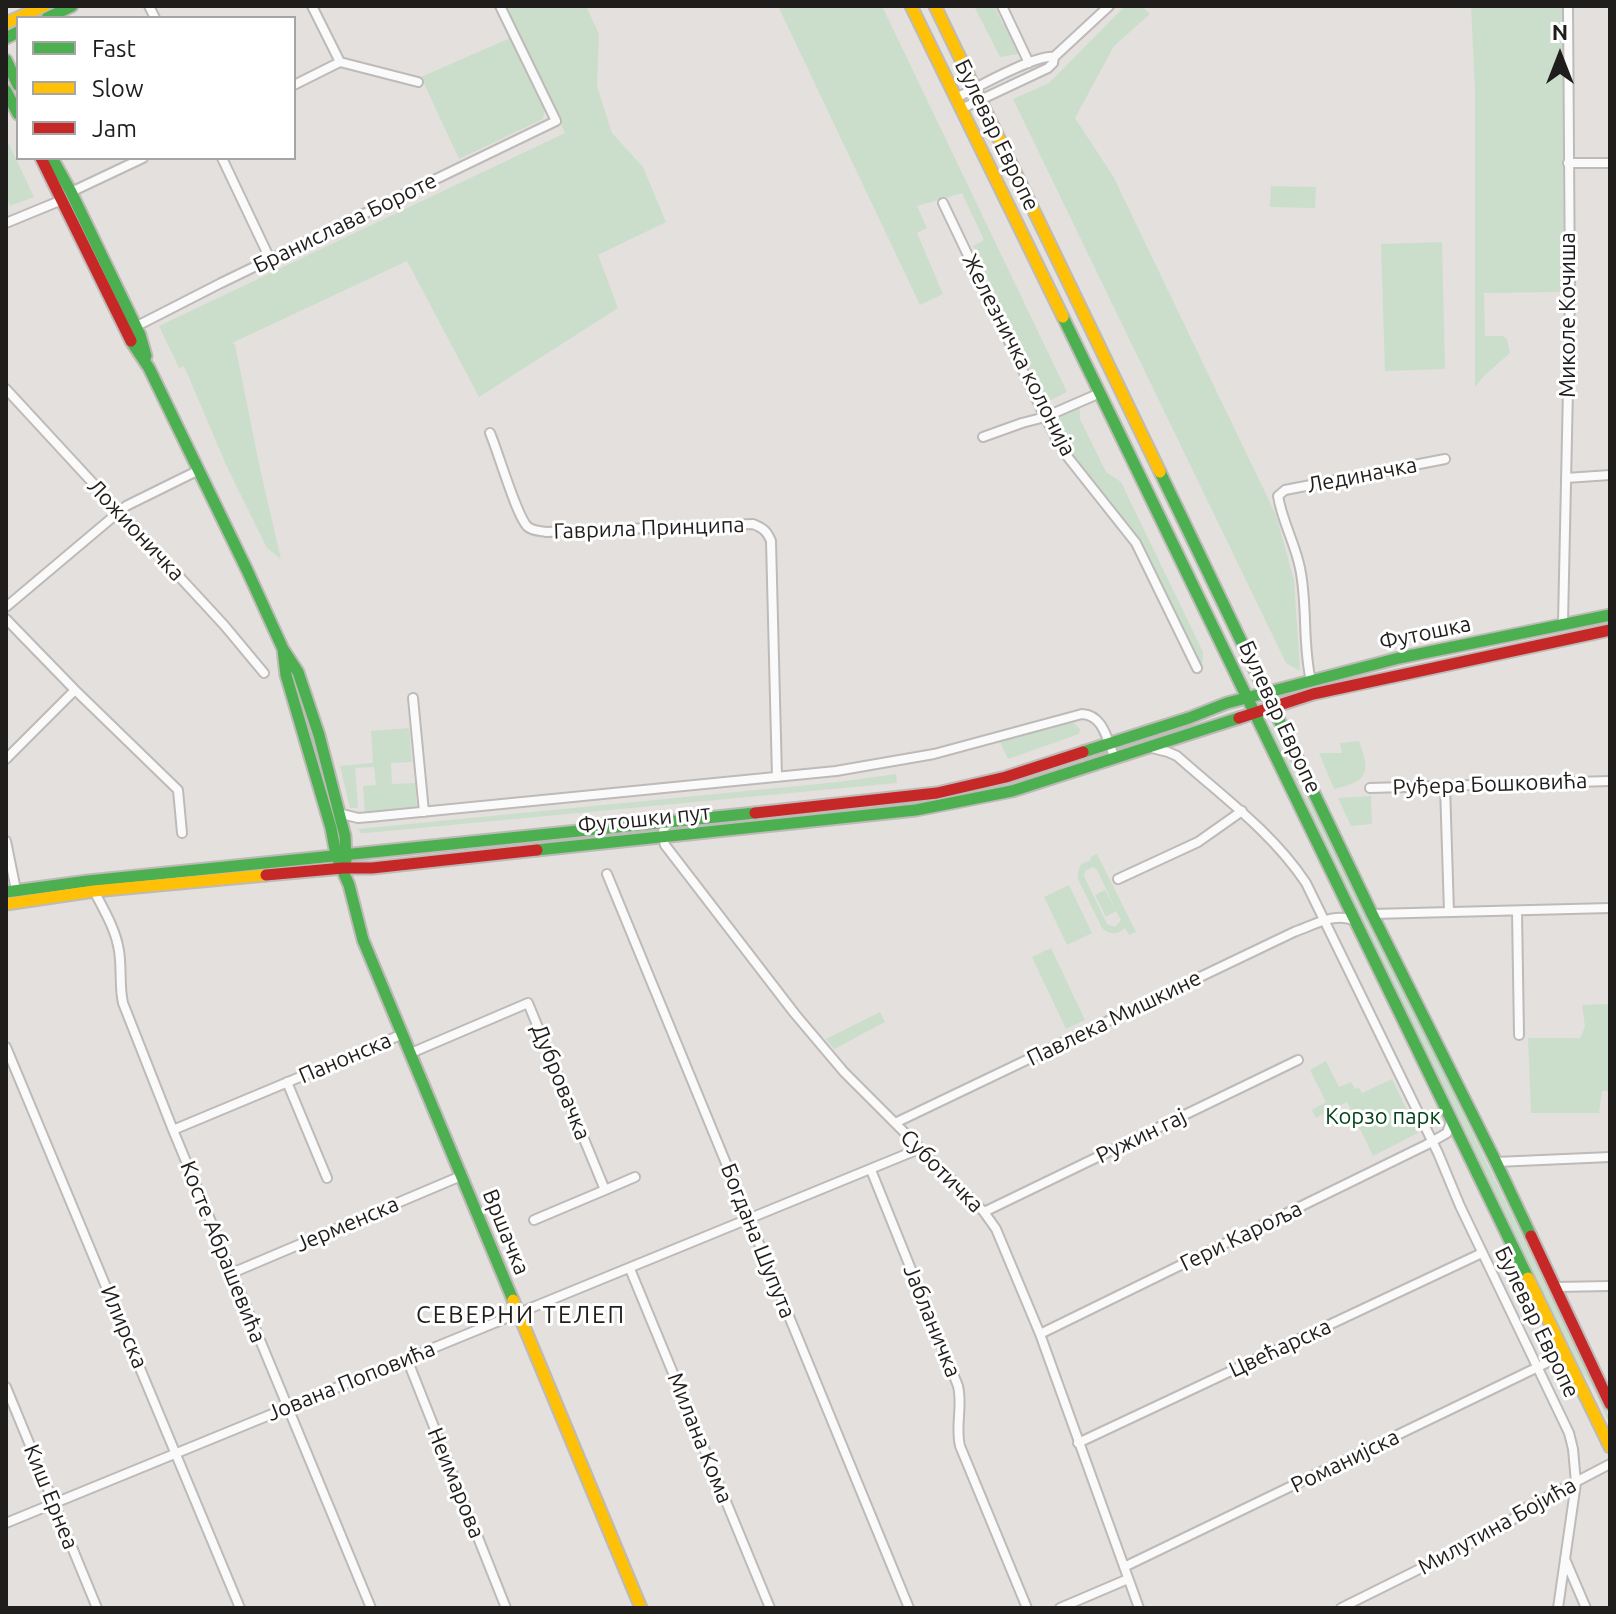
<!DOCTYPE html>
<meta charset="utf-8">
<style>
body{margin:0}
#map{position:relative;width:1616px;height:1614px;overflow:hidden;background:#e4e0dd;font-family:Ubuntu,sans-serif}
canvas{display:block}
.frame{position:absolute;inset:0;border:8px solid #201e1c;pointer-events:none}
.legend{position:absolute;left:16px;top:16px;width:280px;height:144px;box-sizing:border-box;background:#fff;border:2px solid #a6a5a4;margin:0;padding:10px 14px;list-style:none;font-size:24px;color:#201e1c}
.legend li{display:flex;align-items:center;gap:16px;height:40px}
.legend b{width:40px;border:2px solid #a6a5a4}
.north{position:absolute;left:1520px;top:16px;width:80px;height:80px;-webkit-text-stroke:6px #fff;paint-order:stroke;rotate:0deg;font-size:22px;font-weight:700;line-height:32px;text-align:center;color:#201e1c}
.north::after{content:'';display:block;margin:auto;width:28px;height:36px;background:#201e1c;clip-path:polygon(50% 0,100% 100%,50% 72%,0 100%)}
</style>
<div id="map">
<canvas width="1616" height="1614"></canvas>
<div class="frame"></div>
<ul class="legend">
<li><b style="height:10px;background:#4caf50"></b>Fast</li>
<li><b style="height:10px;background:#ffc107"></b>Slow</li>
<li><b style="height:10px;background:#c62828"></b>Jam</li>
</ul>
<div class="north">N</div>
</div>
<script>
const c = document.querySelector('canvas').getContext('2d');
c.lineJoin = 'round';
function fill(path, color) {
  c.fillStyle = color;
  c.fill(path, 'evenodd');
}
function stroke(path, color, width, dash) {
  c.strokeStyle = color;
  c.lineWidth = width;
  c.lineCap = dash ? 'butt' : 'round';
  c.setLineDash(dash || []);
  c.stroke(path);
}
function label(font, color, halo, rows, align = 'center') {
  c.font = font + ' Ubuntu,sans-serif';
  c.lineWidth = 6;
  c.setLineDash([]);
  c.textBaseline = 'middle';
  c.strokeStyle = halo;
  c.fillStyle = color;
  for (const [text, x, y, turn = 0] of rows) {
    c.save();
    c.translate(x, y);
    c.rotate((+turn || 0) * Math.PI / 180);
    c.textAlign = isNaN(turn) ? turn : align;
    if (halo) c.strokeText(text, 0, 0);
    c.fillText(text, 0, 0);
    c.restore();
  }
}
fill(new Path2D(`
 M506 6H586L599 34 597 86 612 133 643 167 666 222 598 255 618 308 479 397 407 261 232 343 235 345 261 473 281 559 267 548 227 467 184 366 179 368 159 326 565 133Z
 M778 6H882L1067 392 1045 403 973 246 984 240 962 193 917 206 927 228 917 233 943 294 920 305Z
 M974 6H994L1003 24 1007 22 1030 52 1000 57Z
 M1125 6H1141L1150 14 1114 46 1075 118 1113 176 1276 515 1294 580 1300 671 1286 663 1013 99 1049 83Z
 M1471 6H1564L1563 290 1558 292 1484 293 1485 336H1503L1507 339 1510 353 1484 376 1475 387V90Z
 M510 38 545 109 543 119 459 159 421 77Z
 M6 138 34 197 10 206 6 197Z
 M1271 186 1316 187 1315 208 1270 207Z
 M1442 242 1445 369 1385 371 1381 244Z
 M1080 406V419L1106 472 1121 482 1203 652 1202 670 1141 541 1067 447 1051 418Z
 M1071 720 1080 729 1079 734 1008 759 1000 742Z
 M1272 726 1304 793 1329 836 1610 1418 1607 1419 1593 1388 1583 1373 1535 1276 1284 756 1270 727Z
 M409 728 412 762 391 763 392 784 415 783 417 809 365 814 363 786 376 785 374 767 355 768 358 808H350L340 766 373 763 371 731Z
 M1359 741C1371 774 1368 781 1334 789L1319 753H1342L1340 743Z
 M896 774 897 783 366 833H361L358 829 838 782Z
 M1371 796 1372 824 1351 826 1338 798Z
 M1097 854 1136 932 1129 935 1125 928C1117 935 1110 935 1102 928L1078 879V872L1081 864 1091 860V857ZM1093 867 1097 870 1116 910 1105 890 1095 895 1106 917 1116 911 1121 920 1115 927 1107 924 1084 876 1085 871Z
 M1069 885 1092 933 1067 945 1044 897Z
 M1051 948 1085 1020 1066 1029 1032 957Z
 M1610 1004V1091H1602L1599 1113H1531L1528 1038H1580L1585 1027 1582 1005Z
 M880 1012 885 1022 834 1049 826 1039Z
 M1326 1061 1339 1087 1351 1082 1355 1089 1359 1088 1362 1093 1392 1079 1418 1133 1373 1156 1347 1102 1339 1106 1343 1114 1331 1120 1327 1112 1316 1118 1312 1110 1326 1102 1310 1070Z`), '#cbdecb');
const street = new Path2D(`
 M149 6 155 18
 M1002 6 1029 63
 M340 62 418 82
 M294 85 340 62 312 6
 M956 98C976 88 1036 54 1054 57
 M961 109 1048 68 1053 63 1054 57 1109 6
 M222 158 270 259
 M1568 163H1610
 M71 192 143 158
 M943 203 1045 417 1063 451 1136 543 1197 668
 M6 223 62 200
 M135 327 221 283 556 121 500 6
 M6 389 224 625 264 673
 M490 433C498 451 517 518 528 527 533 531 541 531 546 532L753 524C763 528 767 531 771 541L777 777
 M983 437 1022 423 1045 417 1100 393
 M1566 478 1610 475
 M6 607 126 506 199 470
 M6 619 75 690 178 790 182 833
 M1563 623 1570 295 1568 6
 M1311 681C1302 643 1308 606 1300 568 1295 543 1282 521 1278 496L1285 490 1445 459
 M413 698 424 812
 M1152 748 1168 752 1177 756C1223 797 1272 832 1306 883L1438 1153 1460 1206 1569 1433 1573 1449 1576 1483 1558 1608
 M6 759 75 690
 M1445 786 1449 912
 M1370 788 1610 781
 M338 813 358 818 370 817 836 771 934 754 1082 714C1104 715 1107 741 1115 758
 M670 823C661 828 662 835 665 845L795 1014 844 1072 984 1212 996 1229 1040 1334 1139 1608
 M6 841 16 890
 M607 874 909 1608
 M1118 879 1198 842 1242 811
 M94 891C104 910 116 930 119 951 122 968 119 985 123 1003L173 1130 371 1608
 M1517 911 1519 1035
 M1372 914 1610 908
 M6 1047 240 1608
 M411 1053 528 1003 605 1190 534 1220
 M287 1082 327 1178
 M895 1123 1294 932C1312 926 1336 911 1355 921
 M173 1130 403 1034
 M1496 1162 1610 1157
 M871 1170 958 1386C963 1406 955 1426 960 1446L1027 1608
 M605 1190 635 1177
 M984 1212 1298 1060
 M630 1269 770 1608
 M232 1273 461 1176
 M1555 1287 1610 1286
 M1040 1334 1426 1145 1447 1133 1451 1121
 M407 1359 506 1608
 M6 1387 97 1608
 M1078 1443 1482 1253
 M6 1523 919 1149
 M1565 1559 1586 1608
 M1124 1567 1565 1354
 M1060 1608 1128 1579
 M1341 1608 1506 1526 1522 1510 1610 1464`);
const fast = new Path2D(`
 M47 18 72 6
 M6 38 18 32
 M6 60 18 85
 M6 91 18 114
 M52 158 71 192 140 335 146 356
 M1063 317C1220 637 1373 958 1528 1278
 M131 341 149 368 247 570 283 649 298 672 319 735 345 836 346 860
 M1160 472 1372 914 1496 1162 1531 1236
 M283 649 286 675 331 828 336 855 349 885 363 940 513 1300
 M1083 752 1189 718 1227 703 1399 658 1610 615
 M537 850 916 810 1012 791 1239 718
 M6 892 88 881 755 813`);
const slow = new Path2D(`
 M911 6 1063 317
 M935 6 1160 472
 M6 23 44 6
 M6 904 94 891 266 875
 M1528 1278 1610 1447
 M513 1300 641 1608`);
const jam = new Path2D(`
 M41 158 131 341
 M1239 718 1313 694 1610 630
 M755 813 937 793 1006 777 1083 752
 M266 875 343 868H372L537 850
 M1531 1236 1610 1404`);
stroke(street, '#bdbab8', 12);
stroke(fast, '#bdbab8', 15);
stroke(slow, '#bdbab8', 15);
stroke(jam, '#bdbab8', 15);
stroke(street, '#fbfafa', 8);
stroke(fast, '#4caf50', 11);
stroke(slow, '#ffc107', 11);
stroke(jam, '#c62828', 11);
label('22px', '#201e1c', '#fff', [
 ["Булевар Европе",997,135,64],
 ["Бранислава Бороте",345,223,-26],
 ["Миколе Кочиша",1568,315,-90],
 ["Железничка колонија",1019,355,63],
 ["Лединачка",1362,475,-11],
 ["Гаврила Принципа",649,528,-2],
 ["Ложионичка",136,530,47],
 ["Футошка",1425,633,-12],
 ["Булевар Европе",1280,717,65],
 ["Руђера Бошковића",1490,784,-2],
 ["Футошки пут",644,819,-6],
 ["Павлека Мишкине",1114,1018,-26],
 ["Панонска",345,1058,-23],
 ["Дубровачка",561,1082,68],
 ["Ружин гај",1141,1136,-26],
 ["Суботичка",942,1171,45],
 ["Јерменска",347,1224,-23],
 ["Вршачка",506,1232,68],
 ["Гери Кароља",1241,1236,-26],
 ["Богдана Шупута",758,1241,68],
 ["Косте Абрашевића",223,1252,68],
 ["Јабланичка",932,1321,68],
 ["Булевар Европе",1537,1322,64],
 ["Илирска",124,1327,67],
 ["Цвећарска",1280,1348,-25],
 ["Јована Поповића",351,1381,-22],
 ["Милана Кома",700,1438,68],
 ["Романијска",1345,1461,-26],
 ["Неимарова",456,1483,68],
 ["Киш Ернеа",51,1497,68],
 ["Милутина Бојића",1497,1526,-29]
]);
label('22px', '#05431a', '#fff', [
 ["Корзо парк",1383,1117]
]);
c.letterSpacing = '2px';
label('24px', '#201e1c', '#fff', [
 ["СЕВЕРНИ ТЕЛЕП",521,1315]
]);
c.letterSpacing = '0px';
</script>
